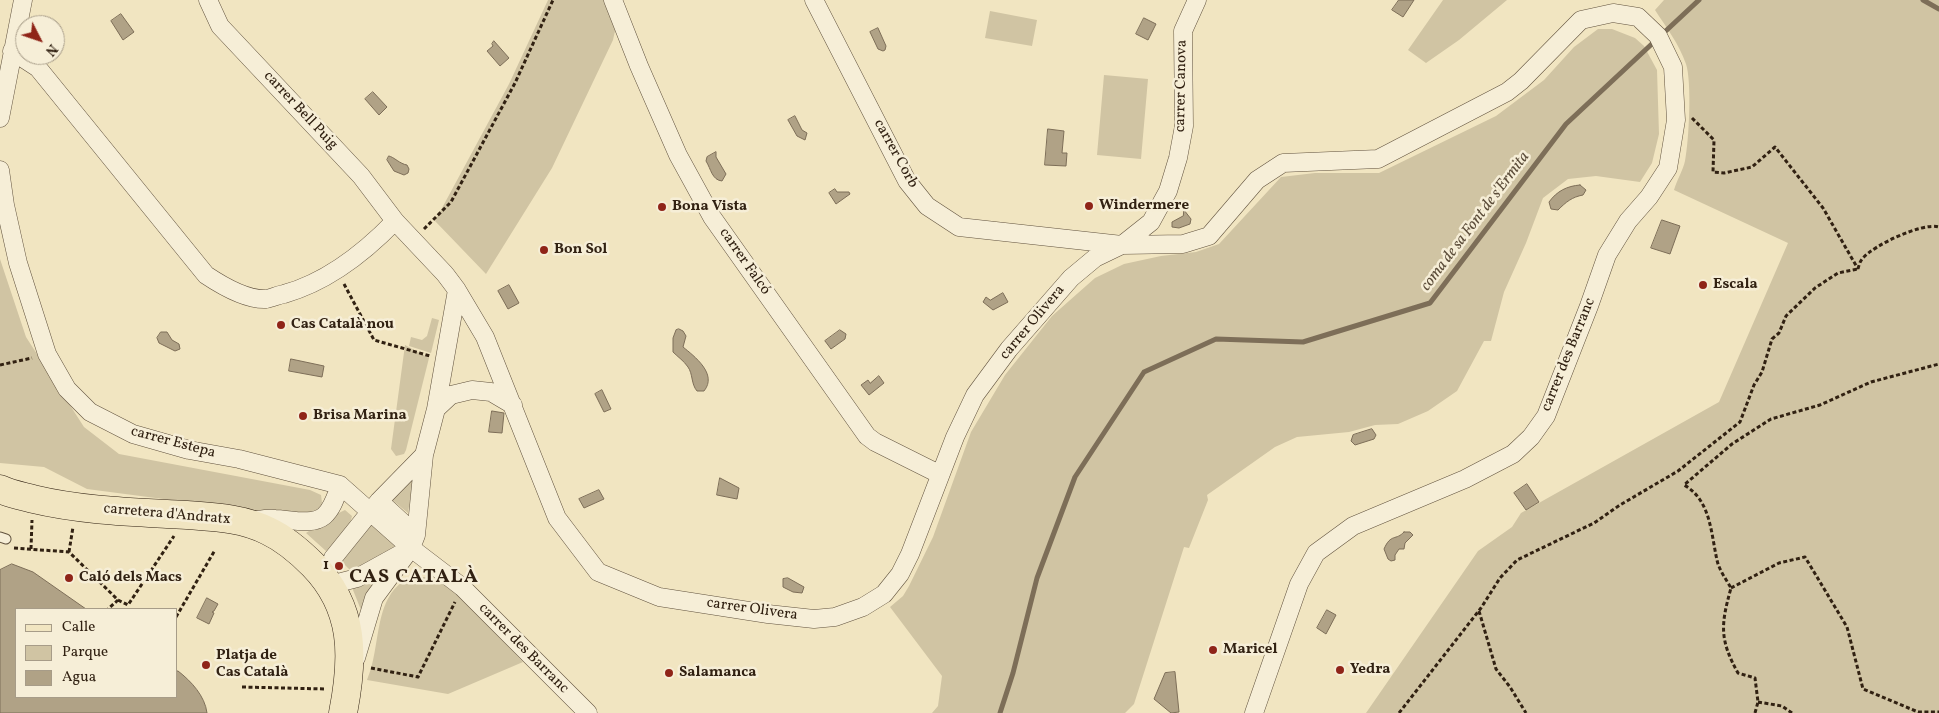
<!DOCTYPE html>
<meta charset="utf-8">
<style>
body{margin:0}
#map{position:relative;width:1939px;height:713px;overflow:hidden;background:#f1e5c1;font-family:Vollkorn,serif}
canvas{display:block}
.legend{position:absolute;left:15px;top:608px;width:162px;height:90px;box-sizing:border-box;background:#f6eed7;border:1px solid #a79c88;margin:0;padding:6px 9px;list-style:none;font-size:15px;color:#312112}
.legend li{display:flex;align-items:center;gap:10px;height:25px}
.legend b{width:25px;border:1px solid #a79c88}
.north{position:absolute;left:15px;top:15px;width:50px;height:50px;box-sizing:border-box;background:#f6eed7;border:1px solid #a79c88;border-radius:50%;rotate:131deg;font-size:14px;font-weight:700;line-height:20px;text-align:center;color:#312112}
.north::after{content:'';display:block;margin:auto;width:18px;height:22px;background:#8f2418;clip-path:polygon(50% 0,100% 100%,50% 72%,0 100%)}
</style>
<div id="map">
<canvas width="1939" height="713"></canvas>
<ul class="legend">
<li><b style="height:6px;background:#f1e5c1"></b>Calle</li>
<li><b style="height:14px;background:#d0c4a3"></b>Parque</li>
<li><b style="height:14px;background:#b0a286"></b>Agua</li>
</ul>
<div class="north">N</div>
</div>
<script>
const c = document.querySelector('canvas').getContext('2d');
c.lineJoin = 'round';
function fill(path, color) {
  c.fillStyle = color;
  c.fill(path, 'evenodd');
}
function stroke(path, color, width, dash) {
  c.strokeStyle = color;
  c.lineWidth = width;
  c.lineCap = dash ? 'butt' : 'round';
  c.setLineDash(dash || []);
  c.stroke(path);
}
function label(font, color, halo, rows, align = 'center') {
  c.font = font + ' Vollkorn,serif';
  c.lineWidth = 5;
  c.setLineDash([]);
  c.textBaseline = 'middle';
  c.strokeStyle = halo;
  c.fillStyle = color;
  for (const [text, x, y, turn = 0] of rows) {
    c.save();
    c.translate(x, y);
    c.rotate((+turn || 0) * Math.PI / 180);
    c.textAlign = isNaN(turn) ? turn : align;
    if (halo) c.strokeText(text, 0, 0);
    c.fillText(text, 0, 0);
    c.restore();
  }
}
fill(new Path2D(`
 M548 0H622L613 40 552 168 486 274 435 221 509 84Z
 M1443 0H1507L1459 40 1426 63 1408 50Z
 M1664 0H1939V713H1366L1478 551 1512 527 1521 513 1719 402 1788 243 1674 190C1677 180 1683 170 1685 161 1689 141 1692 82 1686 64 1679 44 1666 27 1655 10Z
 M990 11 1037 20 1032 46 985 38Z
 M1598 29H1612L1635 38 1644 46 1657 70 1659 134 1652 163 1640 182 1596 176 1568 179 1543 198 1526 243 1504 292 1491 341H1484L1457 391 1428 411 1398 424 1375 425 1349 432 1297 437 1275 447 1207 495 1208 500 1189 548 1184 547 1134 704 1125 713H932L938 706 942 676 890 607 903 596 909 586 933 537 971 432 1005 375 1052 316 1095 278 1124 264 1161 256 1196 252 1219 244 1281 177 1315 173H1379L1496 116 1544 80 1574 47Z
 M1104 75 1148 79 1141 159 1097 155Z
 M0 259 26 337 84 427 119 454 310 490 321 495 322 503 318 510 308 513 255 511 87 489 44 467 0 463Z
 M432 318 439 320 431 353 409 346 411 337 422 340 427 336Z
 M405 345 429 358 406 450 404 454 396 456 391 449Z
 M414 474 408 513 391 499Z
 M345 510 352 516C350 530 336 541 326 551L306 533 330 517Z
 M372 525 379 527 395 544 394 548 357 571H351L340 560 366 527Z
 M383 572 361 610 351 585Z
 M411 577H425L438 580 446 585 465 601 523 662 448 694 367 680C382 647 372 594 411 577Z`), '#d0c4a3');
const water = new Path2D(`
 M1399 0H1414L1403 17 1392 10Z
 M121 14 134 32 123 40 111 21Z
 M1144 18 1156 24 1148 40 1136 34Z
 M878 28 886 46 885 50 883 51 878 49 870 32Z
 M494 41 509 58 500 66 487 51 493 46 492 44Z
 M373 92 387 107 379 115 365 99Z
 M795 116 802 130 807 133 805 140 797 136 788 120Z
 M1048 129 1064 131 1062 153H1067L1066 166 1045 165Z
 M716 152V157L726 174 722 181C712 180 711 169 706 161L707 157Z
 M389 156C394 157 400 164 407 165L409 169 408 173 404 175 394 171 387 160Z
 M1580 185 1586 190 1583 195C1572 197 1566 202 1558 210L1551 209 1549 202C1557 191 1567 186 1580 185Z
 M835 189 837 192H849L850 194 836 204 829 193Z
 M1184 210 1191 219 1190 224 1179 228 1172 227V222L1183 216Z
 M1662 220 1680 226 1670 254 1651 248Z
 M509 285 519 303 508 309 498 291Z
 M1003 293 1008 302 993 310 983 302 986 297 990 300Z
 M679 329 683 331 686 336 683 347C694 356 718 374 704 391H697C691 384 693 374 688 367 684 361 678 357 673 352V338L676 330Z
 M840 330 846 334 845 339 831 349 825 341Z
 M161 332H167L172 340 179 344 180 349 175 351 159 343 157 338Z
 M291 359 324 366 322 377 289 371Z
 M879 376 884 383 869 395 861 385 868 380 870 383Z
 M602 390 611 409 604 412 595 394Z
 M492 411 504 413 502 433 489 432Z
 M1372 429 1376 435 1374 439 1355 445 1351 441 1353 435Z
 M720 478 739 488 737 499 717 495Z
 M1527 484 1539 502 1526 510 1514 493Z
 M599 490 604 499 584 508 579 499Z
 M1404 532H1410L1413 535 1405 543 1404 549H1399L1395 555V560L1391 561 1388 559 1384 549C1391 533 1396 541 1404 532Z
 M12 564 33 572 86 609H16V697H176V671H178C191 681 205 696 207 713H0V570Z
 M788 578 804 587 802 593 793 592 783 587V579Z
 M207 598 218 604 214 611 212 612 214 613 209 624 197 618Z
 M1327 610 1336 615 1326 634 1317 628Z
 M1175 672 1179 712 1171 713 1154 699 1165 673Z`);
fill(water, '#b0a286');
stroke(water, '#7d6e58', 1);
stroke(new Path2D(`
 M1923 0 1939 9
 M1000 713 1013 673 1037 578 1075 477 1144 372 1216 339 1303 342 1430 303 1566 124 1699 0`), '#7d6e58', 5);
const service = new Path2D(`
 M0 537 6 539`);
const minor = new Path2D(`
 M208 0 220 26 361 176 395 221 445 274 457 290 485 337 557 518 598 572 659 597 768 614 814 619 835 617 863 607 884 594 900 574 910 554 955 437 975 395 1009 349 1071 278 1095 258 1122 245 1151 222 1168 191 1178 158 1184 126 1183 31 1197 0
 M613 0 639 66 678 155 712 217 867 436 875 442 939 474
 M814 0 907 181 927 206 959 227 1122 245 1183 244 1209 236 1257 180 1283 163 1378 159 1507 92 1521 81 1581 20 1613 13 1638 17 1658 36 1673 67 1676 120 1668 168 1649 197 1628 221 1607 255 1589 306 1546 416 1531 437 1513 454 1465 479 1353 526 1316 553 1299 584 1254 713
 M12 51 38 68 206 275C221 285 247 300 266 299 272 298 278 295 284 294 327 282 364 253 395 221
 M0 118 23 0
 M0 170 5 205 18 263 47 354 67 389 90 412 133 434 189 450 239 459 340 485 411 548 462 587 588 713
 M436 409 451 395 472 390 491 392 513 405
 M424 455 436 409 457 290
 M379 501 416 535
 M251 521C259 520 267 518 275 519 289 519 312 526 324 516 333 508 336 496 340 485
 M325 578 333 558 379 501 424 455 416 535 411 548 374 598 356 658
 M330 585 357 578 404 552`);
const primary = new Path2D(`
 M0 489C10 494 22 496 33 499 83 511 135 512 187 515 214 517 243 518 268 531 285 539 300 552 313 565 355 608 354 657 343 713`);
stroke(service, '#61523e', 11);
stroke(minor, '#61523e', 19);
stroke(primary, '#312112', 29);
stroke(new Path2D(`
 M1692 118 1714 140 1713 172 1724 173 1752 167 1775 147 1823 208 1858 269
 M424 229 451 202 515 83 553 0
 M1858 269C1859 265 1860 261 1863 258 1874 245 1923 222 1939 227
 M344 284 374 340 430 356
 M0 365 32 358
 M14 548 69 552 118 600 108 609
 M31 549 32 520
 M69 552 73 527
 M1731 588 1779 563 1805 557 1847 627 1863 689 1918 712H1939
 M118 600 128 605 174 536
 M1479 611 1496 669 1510 687 1526 713
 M176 617 215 550
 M371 668 418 677 455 602
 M242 687 326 689
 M1758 702 1782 706 1792 713
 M1399 713 1481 608 1500 578 1517 560 1594 523 1620 505 1678 471 1740 422 1754 385 1762 372 1772 339 1779 333 1786 316 1815 288 1838 273 1858 269
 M1755 713 1758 702 1755 678 1738 673C1719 639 1721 624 1731 588 1726 579 1719 570 1717 560 1711 534 1711 500 1684 485L1732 444 1771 419 1820 405 1871 382 1939 364`), '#312112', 3, [4, 2.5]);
stroke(service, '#f6eed7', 9);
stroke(minor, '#f6eed7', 18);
stroke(primary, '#f1e5c1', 28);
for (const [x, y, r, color] of [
 [1089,206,5,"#8f2418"],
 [662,207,5,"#8f2418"],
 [544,250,5,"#8f2418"],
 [1703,285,5,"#8f2418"],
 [281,325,5,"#8f2418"],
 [303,416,5,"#8f2418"],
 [339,566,5,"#8f2418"],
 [69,578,5,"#8f2418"],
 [1213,650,5,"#8f2418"],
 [206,665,5,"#8f2418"],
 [1340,670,5,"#8f2418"],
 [669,673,5,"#8f2418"]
]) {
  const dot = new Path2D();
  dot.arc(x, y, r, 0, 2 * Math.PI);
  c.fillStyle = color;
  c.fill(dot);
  stroke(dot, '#f6eed7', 2);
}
label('15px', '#312112', '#f6eed7', [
 ["carrer Canova",1182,86,-89],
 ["carrer Bell Puig",300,111,47],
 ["carrer Corb",895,154,61],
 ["carrer Falcó",744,262,55],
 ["carrer Olivera",1033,323,-50],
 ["carrer des Barranc",1569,355,-68],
 ["carrer Estepa",173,443,15],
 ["carretera d'Andratx",167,515,5],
 ["carrer Olivera",752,610,8],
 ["carrer des Barranc",523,649,45]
]);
label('bold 15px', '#312112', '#f6eed7', [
 ["Windermere",1099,206],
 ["Bona Vista",672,207],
 ["Bon Sol",554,250],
 ["Escala",1713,285],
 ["Cas Català nou",291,325],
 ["Brisa Marina",313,416],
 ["1",329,566,"right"],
 ["Caló dels Macs",79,578],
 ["Maricel",1223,650],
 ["Platja de",216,656],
 ["Cas Català",216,673],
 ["Yedra",1350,670],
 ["Salamanca",679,673]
], 'left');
label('italic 16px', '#5d4e3b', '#f6eed7', [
 ["coma de sa Font de s'Ermita",1476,222,-53]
]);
c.letterSpacing = '1px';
label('bold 20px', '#312112', '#f6eed7', [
 ["CAS CATALÀ",414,578]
]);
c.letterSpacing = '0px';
</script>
